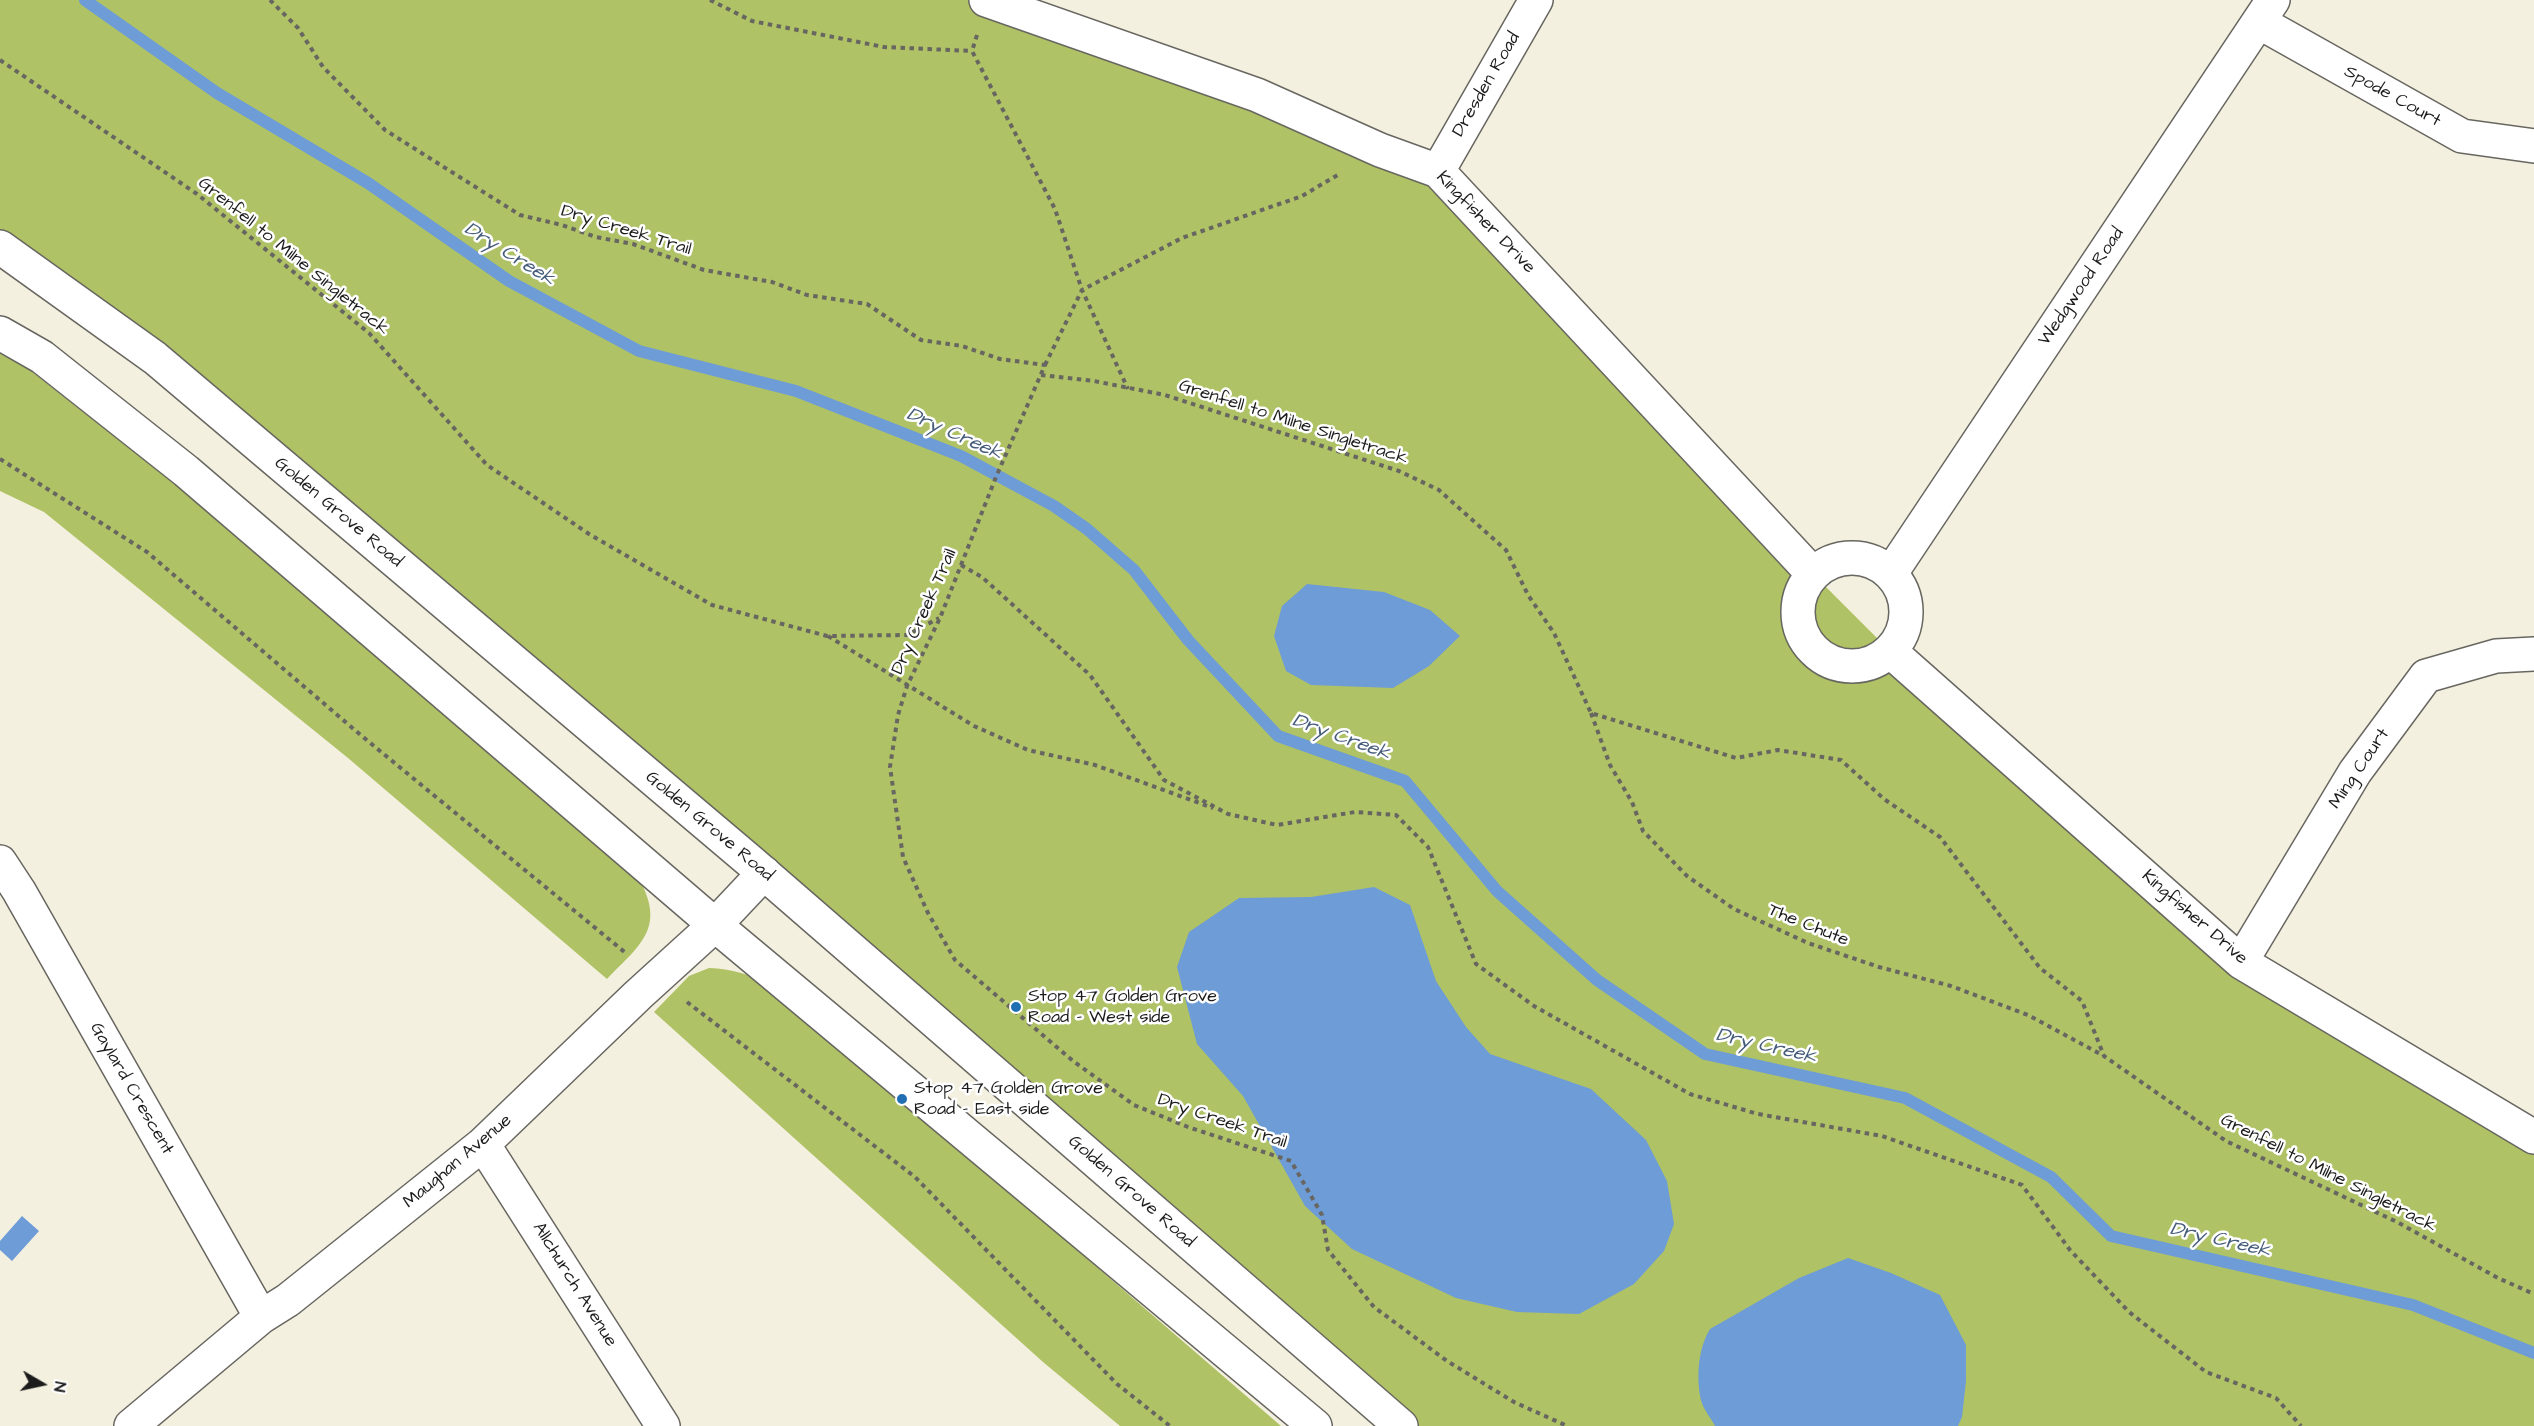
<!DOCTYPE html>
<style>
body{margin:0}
#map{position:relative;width:2534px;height:1426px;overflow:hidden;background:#f4f0df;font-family:"Architects Daughter",sans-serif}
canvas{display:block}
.north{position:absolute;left:12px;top:1354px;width:60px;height:60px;-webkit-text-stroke:4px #fff;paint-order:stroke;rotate:99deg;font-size:16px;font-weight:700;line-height:24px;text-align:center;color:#1c1c1c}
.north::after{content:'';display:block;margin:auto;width:21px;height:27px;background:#1c1c1c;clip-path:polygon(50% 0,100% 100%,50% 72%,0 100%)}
</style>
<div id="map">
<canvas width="2534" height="1426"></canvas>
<div class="north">N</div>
</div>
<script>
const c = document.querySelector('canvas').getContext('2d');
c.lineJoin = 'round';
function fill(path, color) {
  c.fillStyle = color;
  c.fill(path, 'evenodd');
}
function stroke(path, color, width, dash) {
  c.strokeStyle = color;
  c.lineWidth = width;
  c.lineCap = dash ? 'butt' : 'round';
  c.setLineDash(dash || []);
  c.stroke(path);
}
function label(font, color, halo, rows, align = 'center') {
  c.font = font + ' "Architects Daughter",sans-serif';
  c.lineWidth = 5;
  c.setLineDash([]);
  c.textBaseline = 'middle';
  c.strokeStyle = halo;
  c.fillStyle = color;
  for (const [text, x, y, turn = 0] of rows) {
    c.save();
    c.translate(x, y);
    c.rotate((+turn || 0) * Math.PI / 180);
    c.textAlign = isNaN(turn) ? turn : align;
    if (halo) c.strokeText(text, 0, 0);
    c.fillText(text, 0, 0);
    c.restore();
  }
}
fill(new Path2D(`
 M0 0H987L1438 171 1813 574 1890 651 2241 962 2534 1137V1426H1401L0 247Z
 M0 353 30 370 176 485 637 875C667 927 642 943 607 979L348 758 44 512 0 491Z
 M709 968C732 969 749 974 770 985L1281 1426H1120L1043 1362 654 1012 689 976Z`), '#afc265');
fill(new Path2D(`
 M1307 584 1384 592 1430 610 1460 636 1429 666 1393 688 1311 685 1286 671 1274 636 1282 606Z
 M1374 887 1410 905 1436 981 1466 1027 1490 1054 1591 1089 1646 1140 1667 1181 1674 1224 1664 1251 1634 1284 1579 1314 1517 1312 1456 1298 1352 1249 1305 1206 1243 1096 1197 1044 1177 967 1189 932 1239 898 1311 897Z
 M22 1216 39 1231 12 1261 0 1250V1241Z
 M1848 1258 1891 1273 1940 1295 1966 1345V1381L1962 1417 1958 1426H1715C1711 1418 1703 1409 1701 1400 1696 1377 1698 1349 1710 1329L1799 1278Z`), '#6e9cd7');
stroke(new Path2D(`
 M85 0 217 93 368 183 509 281 639 351 796 391 961 456 1054 506 1087 529 1134 570 1188 640 1278 736 1405 781 1497 891 1597 980 1705 1054 1905 1098 2051 1177 2111 1236 2413 1305 2534 1353`), '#6e9cd7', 12);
const street = new Path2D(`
 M986 0 1257 95 1380 150 1438 171 1813 574
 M2259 22 2462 136 2534 146
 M1438 171 1536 0
 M1798 612a54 54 0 1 1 108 0a54 54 0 1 1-108 0Z
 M1891 573 2273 0
 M1890 651 2241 962 2534 1137
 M0 862 19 891 261 1317
 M2241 962 2355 772 2426 676 2496 656 2534 654
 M483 1144 663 1426
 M131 1426 261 1317 288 1300 483 1144 638 995 715 925 764 873`);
const secondary = new Path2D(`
 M0 247 155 358 751 862 1401 1426
 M0 333 42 357 186 471 715 925 1315 1426`);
stroke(street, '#686660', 36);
stroke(secondary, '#686660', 36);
stroke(new Path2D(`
 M270 0 298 28 323 67 385 130 520 215 562 225 596 237 633 244 704 270 772 282 807 295 867 304 921 340 962 346 1000 359 1045 365 996 477 940 618 907 686 898 715 890 767 903 857 928 913 955 960 1073 1061 1134 1105 1188 1127 1291 1161 1322 1215 1328 1250 1374 1307 1447 1361 1514 1402 1567 1426
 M710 0 752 21 884 47 972 51
 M977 35 972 51 1055 209 1082 290 1128 389
 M0 60 197 194 369 333 487 465 589 534 712 605 827 636 907 635 939 618
 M1045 365 1082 290 1182 238 1302 196 1341 173
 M1041 375 1094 381 1165 395 1399 471 1439 490 1506 550 1528 595 1554 633 1591 713 1736 758 1778 750 1841 760 1884 799 1940 837 2040 968 2082 1001 2104 1056 2226 1141 2397 1222 2498 1278 2534 1294
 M0 459 147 552 363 737 627 954
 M961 565 982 577 1090 675 1164 780 1228 814 1277 825 1355 812 1396 815 1428 847 1476 964 1534 1006 1690 1094 1758 1114 1882 1136 2022 1185 2070 1250 2129 1312 2206 1372 2276 1398 2301 1426
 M828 636 974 726 1028 750 1095 765 1213 808
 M1591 713 1610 765 1632 802 1643 831 1687 876 1734 909 1808 943 1879 967 1951 986 2028 1015 2104 1056
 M687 1002 915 1177 1117 1384 1170 1426`), '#686660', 4, [4.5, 4.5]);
stroke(street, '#fff', 33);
stroke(secondary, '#fff', 33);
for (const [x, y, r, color] of [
 [1016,1007,6,"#1f6fb2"],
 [902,1099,6,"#1f6fb2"]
]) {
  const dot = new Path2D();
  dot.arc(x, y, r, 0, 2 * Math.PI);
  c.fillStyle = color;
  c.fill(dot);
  stroke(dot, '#fff', 2);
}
label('18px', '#1c1c1c', '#fff', [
 ["Dresden Road",1487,85,-60],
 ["Spode Court",2392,97,29],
 ["Kingfisher Drive",1485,223,46],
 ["Dry Creek Trail",626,231,17],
 ["Grenfell to Milne Singletrack",293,257,39],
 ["Wedgwood Road",2082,287,-56],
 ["Grenfell to Milne Singletrack",1293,423,18],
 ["Golden Grove Road",338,513,40],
 ["Dry Creek Trail",925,612,-66],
 ["Ming Court",2360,769,-56],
 ["Golden Grove Road",709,827,40],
 ["Kingfisher Drive",2194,918,41],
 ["The Chute",1808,926,22],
 ["Gaylard Crescent",131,1089,60],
 ["Dry Creek Trail",1222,1122,19],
 ["Maughan Avenue",458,1162,-40],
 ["Grenfell to Milne Singletrack",2328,1174,27],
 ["Golden Grove Road",1131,1192,41],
 ["Allchurch Avenue",574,1285,58]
]);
label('18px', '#1c1c1c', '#fff', [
 ["Stop 47 Golden Grove",1028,997],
 ["Road - West side",1028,1018],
 ["Stop 47 Golden Grove",914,1089],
 ["Road - East side",914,1110]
], 'left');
label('italic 20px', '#455c7a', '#fff', [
 ["Dry Creek",509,255,32],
 ["Dry Creek",954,435,24],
 ["Dry Creek",1341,738,20],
 ["Dry Creek",1766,1047,13],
 ["Dry Creek",2220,1241,13]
]);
</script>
